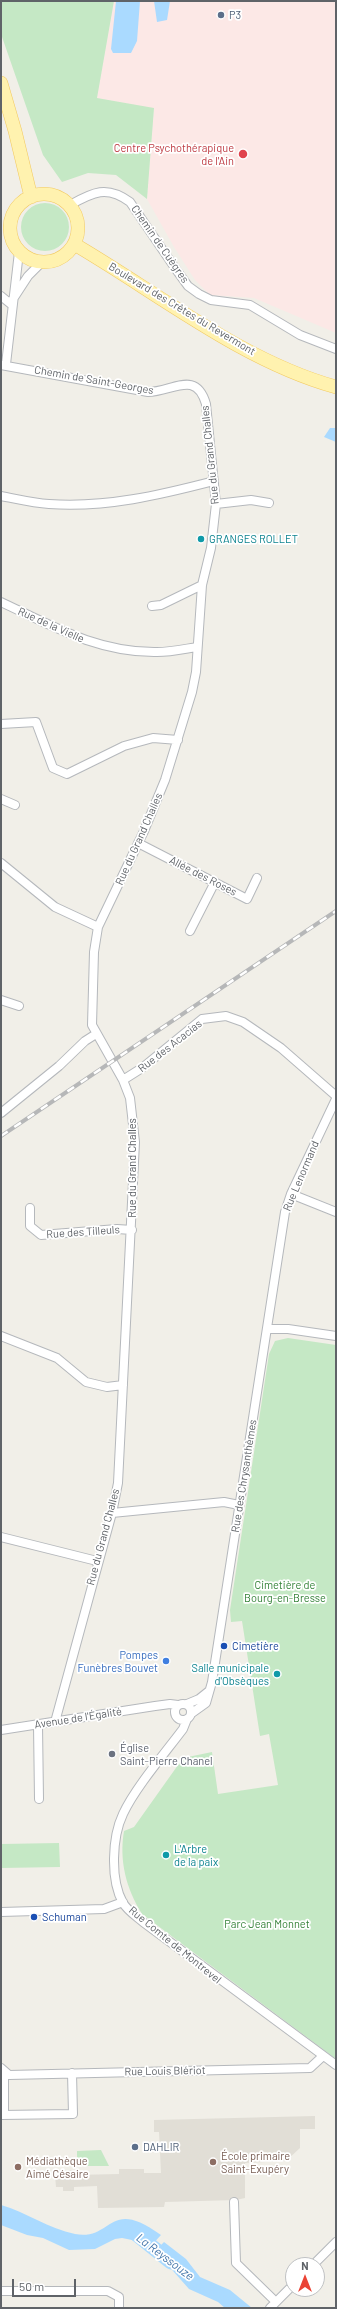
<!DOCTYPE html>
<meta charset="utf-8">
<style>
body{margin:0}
#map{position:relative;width:337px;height:2309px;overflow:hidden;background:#f1efe8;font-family:Barlow,sans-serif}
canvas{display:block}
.frame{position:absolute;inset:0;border:2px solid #5f6368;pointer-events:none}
.north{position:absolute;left:285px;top:2257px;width:40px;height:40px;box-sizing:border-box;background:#fff;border:1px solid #bfc1c3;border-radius:50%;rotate:0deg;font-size:11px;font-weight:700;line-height:16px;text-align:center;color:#5f6368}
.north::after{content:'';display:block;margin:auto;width:14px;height:18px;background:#ea4335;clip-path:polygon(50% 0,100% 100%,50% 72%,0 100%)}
.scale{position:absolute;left:12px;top:2279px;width:64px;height:18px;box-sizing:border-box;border:2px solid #5f6368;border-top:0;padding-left:5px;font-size:12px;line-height:14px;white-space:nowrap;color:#5f6368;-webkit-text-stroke:3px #fff;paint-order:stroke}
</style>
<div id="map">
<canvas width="337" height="2309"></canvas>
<div class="frame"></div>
<div class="north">N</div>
<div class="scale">50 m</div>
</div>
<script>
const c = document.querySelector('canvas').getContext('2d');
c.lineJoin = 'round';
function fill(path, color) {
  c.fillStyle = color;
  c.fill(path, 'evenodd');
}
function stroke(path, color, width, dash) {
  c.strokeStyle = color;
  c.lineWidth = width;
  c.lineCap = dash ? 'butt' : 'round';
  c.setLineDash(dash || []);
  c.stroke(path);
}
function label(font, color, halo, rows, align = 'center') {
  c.font = font + ' Barlow,sans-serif';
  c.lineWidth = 3.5;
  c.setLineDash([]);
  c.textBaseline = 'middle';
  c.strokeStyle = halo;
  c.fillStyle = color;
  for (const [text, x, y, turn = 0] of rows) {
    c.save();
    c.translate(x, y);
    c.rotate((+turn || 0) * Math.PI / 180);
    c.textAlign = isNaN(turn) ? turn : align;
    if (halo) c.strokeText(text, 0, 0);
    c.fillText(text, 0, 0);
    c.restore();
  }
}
fill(new Path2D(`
 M315 2116V2129H300V2148L286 2161 245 2163V2198L236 2200 165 2202 164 2207 98 2208 97 2186 74 2187V2191H63V2187H56L55 2175H58V2171H61L63 2175H65V2171L74 2170V2175L119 2174V2169H144V2173H161L159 2132H154V2120Z`), '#e1ded6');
fill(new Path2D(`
 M114 1H336V333L254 298 210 295 195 280 174 247 147 199 154 109 97 98Z`), '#fce8e6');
fill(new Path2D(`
 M1 1H114L97 98 154 108 147 199 116 175 88 173 62 182 43 155 1 34Z
 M21 227a24 24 0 1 1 48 0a24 24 0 1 1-48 0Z
 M288 1338 336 1345V2059L142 1914C126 1888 119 1861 124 1831L134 1827 183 1758 212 1752 218 1794 278 1785 269 1734 260 1736 242 1621 231 1622 230 1610 269 1354 275 1341Z
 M59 1843 60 1867 1 1868V1844Z
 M101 2150 109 2166H77V2151Z`), '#c5e8c5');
fill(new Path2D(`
 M116 1H140L137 41 131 53H113L111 49Z
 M154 1H170L167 20 157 22Z
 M330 428H336V442L324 437Z
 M1 2205C26 2212 49 2229 75 2234 113 2241 108 2196 161 2235L148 2249 132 2240 122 2238 115 2239 95 2249 69 2250 43 2238 27 2235 1 2225Z
 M164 2242 186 2259 200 2277 230 2290 252 2308H225L218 2302 189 2289 166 2263 153 2253Z`), '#aadaff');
stroke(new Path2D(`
 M135 2233 171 2262`), '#aadaff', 15);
const street = new Path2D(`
 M70 205C93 192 107 185 130 202L175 268 188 286 199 294 211 300 250 305 300 335 336 349
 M1 296 12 305
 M13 299 28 276 42 262
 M6 364 19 252
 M1 365 148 392C172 392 196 369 206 404L216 504 211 548 202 585 196 672 192 692 165 780 144 831 98 927 94 952 92 1025 123 1080 130 1098 135 1142 118 1483 112 1513 55 1722
 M1 496C17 499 33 503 49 504 106 508 160 495 214 481
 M216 504 251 500 269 503
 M1 602C52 626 99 653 157 652 171 652 184 649 197 647
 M152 606 161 605 202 585
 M1 724 36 722 53 768 67 774 124 746 153 738 178 740
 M1 799 15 805
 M138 843 247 899 257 878
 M1 863 55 907 98 927
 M190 931 215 882
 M1 1000 19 1006
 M123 1080 142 1068 202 1019 226 1016 243 1022 281 1048 336 1096
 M1 1113 59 1066 85 1041 96 1034
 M291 1194 336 1212
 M30 1208V1226L41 1235 117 1229 132 1230
 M268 1329H288L336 1336
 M1 1336 57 1358 86 1382 107 1387 123 1385
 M112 1513 224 1502 239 1505
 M1 1537 97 1561
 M175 1712a8 8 0 1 1 16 0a8 8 0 1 1-16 0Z
 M187 1704 199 1699 209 1691
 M192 1713 206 1703 212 1682 285 1212 291 1194 336 1099
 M187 1719 183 1729C165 1753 135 1788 123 1814 112 1837 110 1880 123 1903 128 1911 136 1916 143 1922L336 2065
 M38 1725 39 1799
 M1 1730 155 1706 170 1704 178 1705
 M1 1912 104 1909 123 1902
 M1 2068 9 2075 310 2068 323 2056
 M4 2071V2115
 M1 2115 73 2114 72 2073
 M234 2202 236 2263 276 2302
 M313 2265 336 2242
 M1 2291H108L119 2297V2308
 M270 2308 293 2285`);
const primary = new Path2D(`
 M1 83 15 131 31 197
 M10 228a34 34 0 1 1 68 0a34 34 0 1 1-68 0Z
 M74 244C158 293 242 361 336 387`);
stroke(street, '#b5b8bc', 10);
stroke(primary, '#f2c960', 14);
stroke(street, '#fff', 8);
stroke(primary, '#fff2af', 13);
const rail = new Path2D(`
 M1 1136 336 911`);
stroke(rail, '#b6b7b8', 4);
stroke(rail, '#fff', 2.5, [8]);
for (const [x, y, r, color] of [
 [221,15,4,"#5c6f8a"],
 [243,154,5,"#e0444e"],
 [201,539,4,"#0f9aa8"],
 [224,1646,4,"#1a4fb4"],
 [166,1661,4,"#3f7fe0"],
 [277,1674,4,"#0f9aa8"],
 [112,1754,4,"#6b7280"],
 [166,1855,4,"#0f9aa8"],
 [34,1917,4,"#1a4fb4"],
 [135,2147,4,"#5c6f8a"],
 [213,2162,4,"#8d6e63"],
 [18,2167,4,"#8d6e63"]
]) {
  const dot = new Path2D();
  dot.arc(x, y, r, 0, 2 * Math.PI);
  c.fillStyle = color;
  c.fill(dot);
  stroke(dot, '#fff', 1.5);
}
label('11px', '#4e5e75', '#fff', [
 ["P3",229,15],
 ["DAHLIR",143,2147]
], 'left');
label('11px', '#be3a42', '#fff', [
 ["Centre Psychothérapique",234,148],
 ["de l'Ain",234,161]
], 'right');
label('11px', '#5f6368', '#fff', [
 ["Chemin de Cuègres",160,244,55],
 ["Boulevard des Crêtes du Revermont",182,309,31],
 ["Chemin de Saint-Georges",94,380,10],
 ["Rue du Grand Challes",210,455,-96],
 ["Rue de la Vielle",51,625,24],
 ["Rue du Grand Challes",139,839,-66],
 ["Allée des Roses",203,876,27],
 ["Rue des Acacias",170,1046,-38],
 ["Rue du Grand Challes",132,1168,-90],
 ["Rue Lenormand",301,1176,-67],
 ["Rue des Tilleuls",83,1232,-4],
 ["Rue des Chrysanthèmes",244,1476,-81],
 ["Rue du Grand Challes",103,1537,-75],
 ["Avenue de l'Égalité",78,1718,-9],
 ["Rue Comte de Montrevel",175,1945,39],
 ["Rue Louis Blériot",165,2071,-1]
]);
label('11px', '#0d838f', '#fff', [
 ["GRANGES ROLLET",209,539],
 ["Salle municipale",269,1668,"right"],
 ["d'Obsèques",269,1681,"right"],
 ["L'Arbre",174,1849],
 ["de la paix",174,1862]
], 'left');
label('11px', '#348238', '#fff', [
 ["Cimetière de",285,1585],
 ["Bourg-en-Bresse",285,1598],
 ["Parc Jean Monnet",267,1924]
]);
label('11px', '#164399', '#fff', [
 ["Cimetière",232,1646],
 ["Schuman",42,1917]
], 'left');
label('11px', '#366cbe', '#fff', [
 ["Pompes",158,1655],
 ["Funèbres Bouvet",158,1668]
], 'right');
label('11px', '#5b616d', '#fff', [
 ["Église",120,1748],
 ["Saint-Pierre Chanel",120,1761]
], 'left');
label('11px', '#785e54', '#fff', [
 ["École primaire",221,2156],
 ["Saint-Exupéry",221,2169],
 ["Médiathèque",26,2161],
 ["Aimé Césaire",26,2174]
], 'left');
label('italic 12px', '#4174aa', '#fff', [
 ["La Reyssouze",165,2257,37]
]);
</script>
